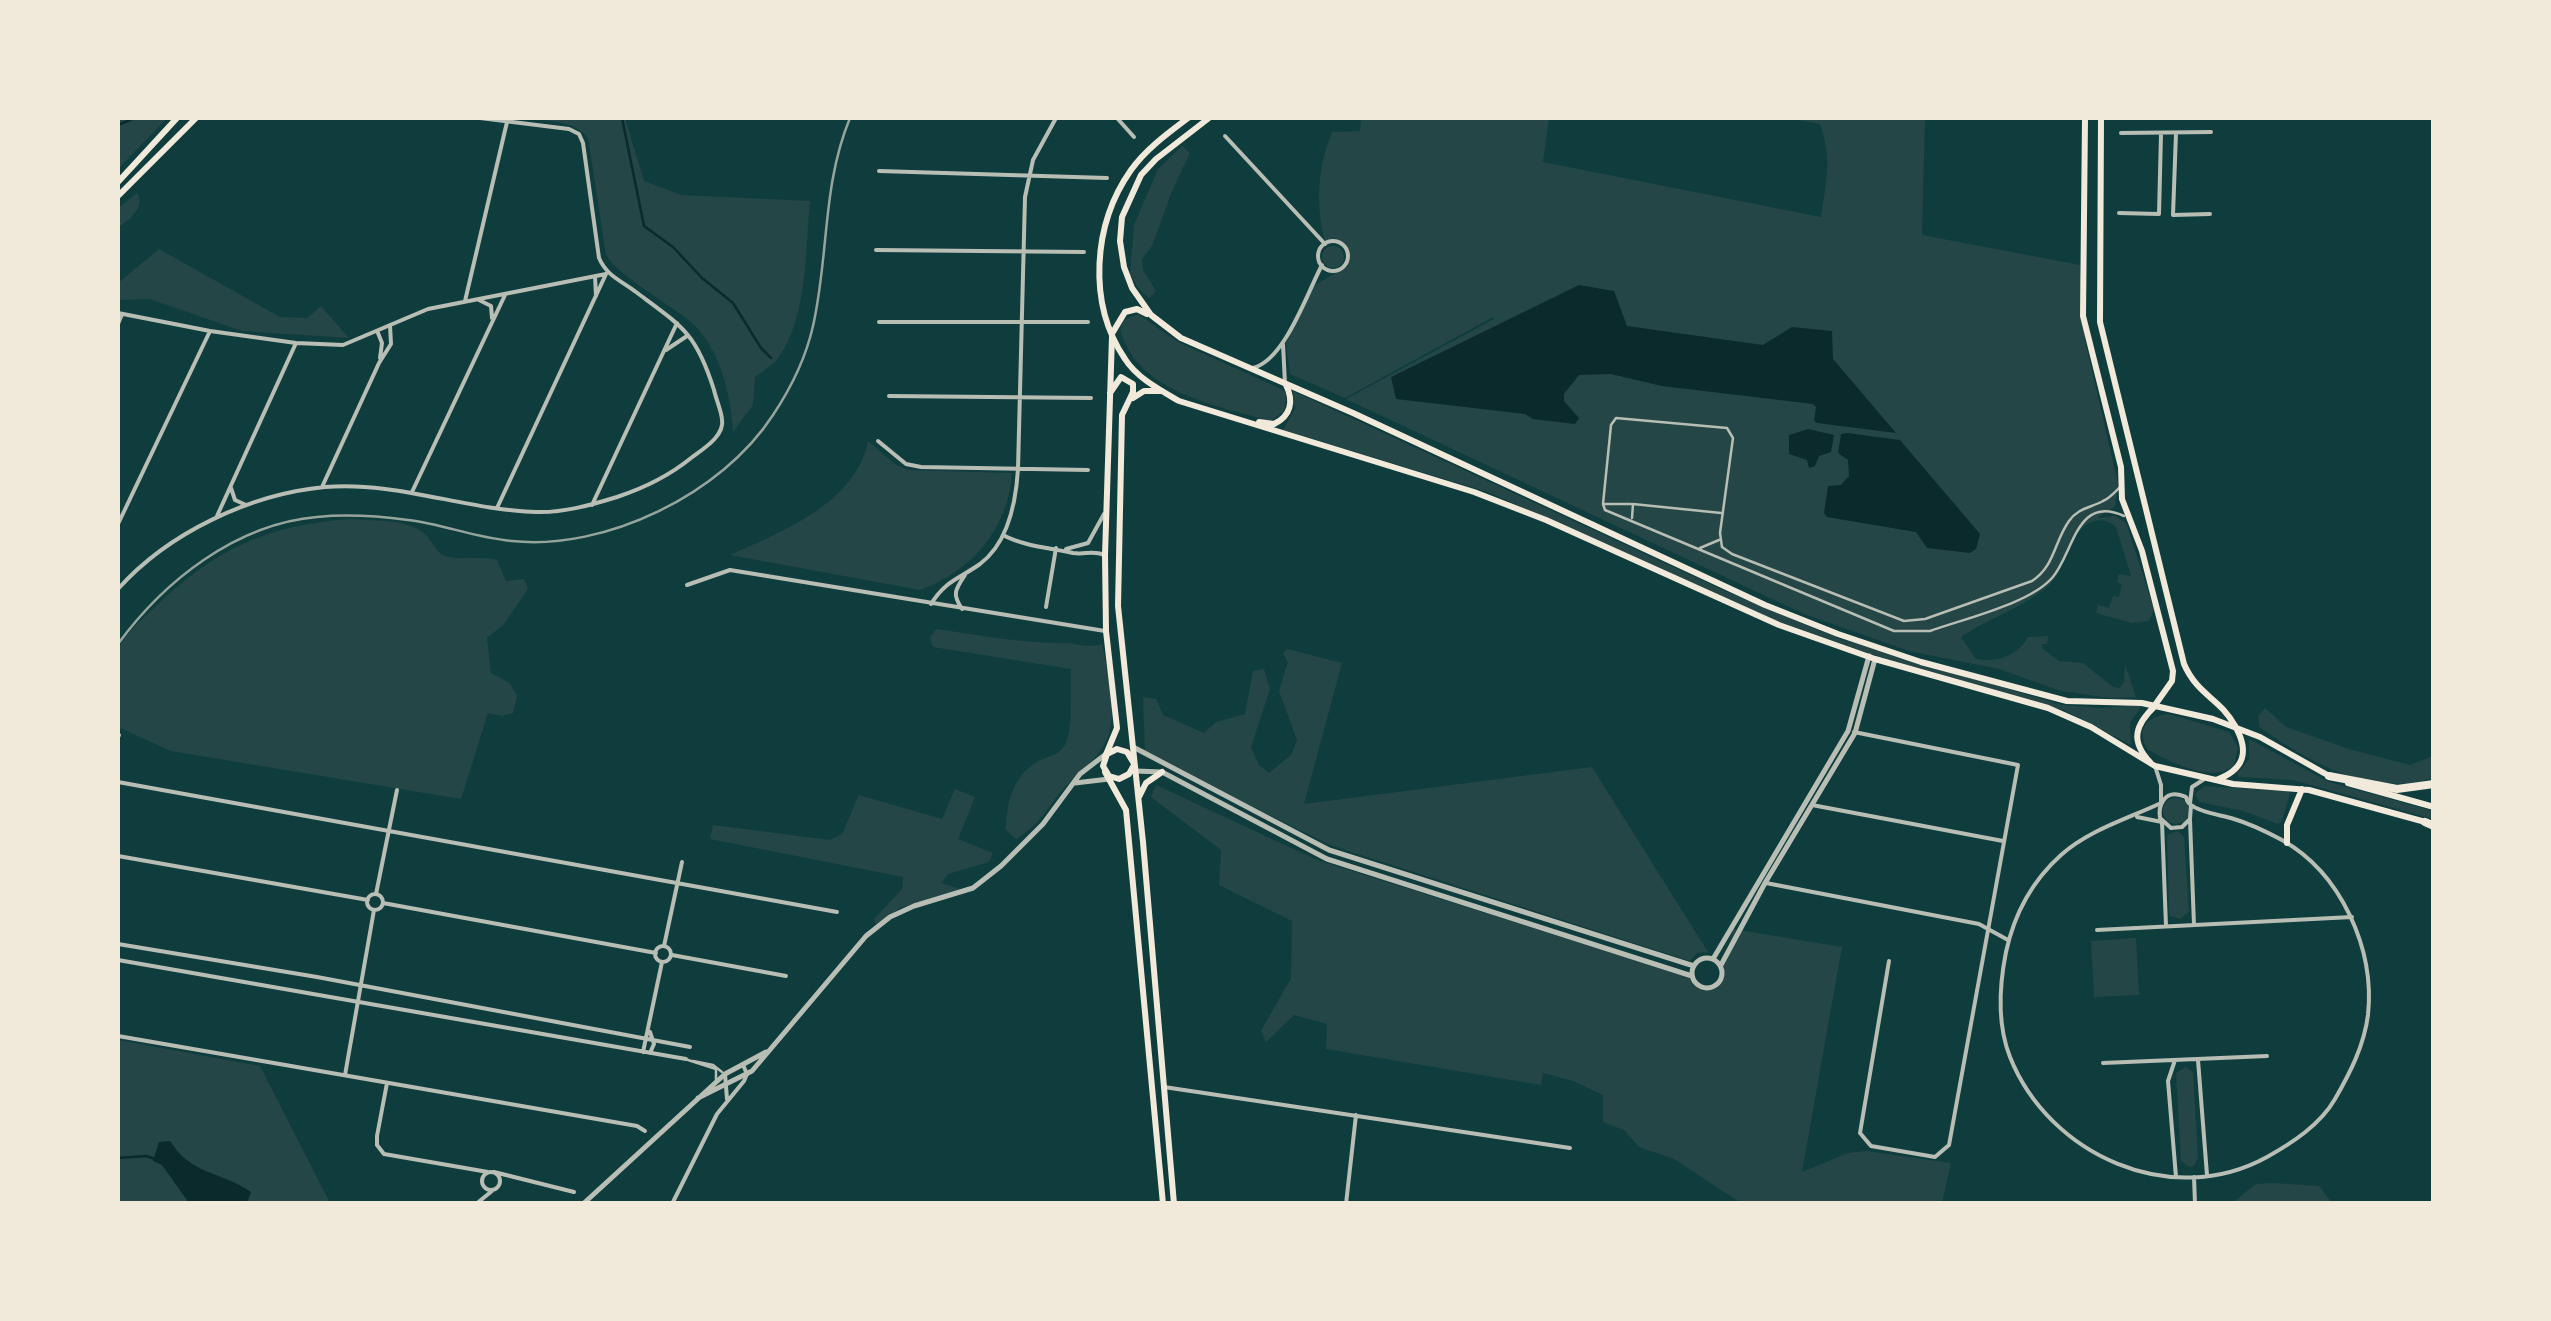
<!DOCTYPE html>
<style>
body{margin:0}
#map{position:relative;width:2551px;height:1321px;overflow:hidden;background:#0f3d3e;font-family:"Open Sans",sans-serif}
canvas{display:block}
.frame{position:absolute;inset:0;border:120px solid #f1e9da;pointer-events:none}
</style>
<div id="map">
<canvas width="2551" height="1321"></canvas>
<div class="frame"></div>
</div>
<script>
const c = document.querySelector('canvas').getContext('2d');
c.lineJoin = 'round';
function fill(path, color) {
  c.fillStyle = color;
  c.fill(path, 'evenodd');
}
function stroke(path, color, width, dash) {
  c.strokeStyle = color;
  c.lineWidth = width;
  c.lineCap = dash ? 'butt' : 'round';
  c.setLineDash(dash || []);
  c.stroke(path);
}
fill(new Path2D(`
 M118 118H167L118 169Z
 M506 118H625L644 181 681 195 810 201C805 250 808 315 779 357 773 365 763 371 755 377L753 405 733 432C731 396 720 348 692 323 678 311 662 302 647 291 632 280 617 271 606 255L588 138C572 116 531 121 506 118Z
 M1361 118H1549L1543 162 1821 217C1826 180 1833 162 1820 124L1789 118H1925L1922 235 2080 265 2085 340 2118 484 2115 506 2097 518 2115 516 2126 523 2154 609 2149 621 2132 623 2096 613 2098 605 2109 608 2113 596 2119 597 2122 584 2117 582 2119 574 2131 576 2116 527C2107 519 2098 518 2087 524 2069 536 2066 568 2050 584 2026 607 1988 618 1961 637L1976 659C1996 663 2018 656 2028 637L2048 636 2047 644H2042V648L2059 661 2083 663 2113 687 2120 688 2124 681 2125 664 2136 697 2110 698 2061 691 1999 669 1909 651 1804 614 1346 399 1494 319 1493 317 1345 398 1290 374 1286 343 1315 285 1348 266C1351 252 1347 245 1335 238L1325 241C1315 205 1318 166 1332 132L1360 131Z
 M1182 146 1190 153 1172 191 1152 246 1142 259 1143 270 1156 291 1149 298 1138 288 1130 274 1134 225 1158 169Z
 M137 193C146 208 129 219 118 228V208Z
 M1322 257a11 11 0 1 1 22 0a11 11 0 1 1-22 0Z
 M159 249 280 317 307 318 321 306 349 338 242 331 150 299 118 300V283Z
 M1138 314 1178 342 1281 389 1287 394 1284 412 1270 421C1216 405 1138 393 1120 330L1124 320Z
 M1293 391 1725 591 1840 639 2062 705 2101 708 2142 705 2130 723 2131 745 2064 710 1871 654 1772 619 1488 492 1283 430 1295 409Z
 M868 441 896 465 909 470 1012 473C1008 529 972 571 920 590L730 555C783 531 855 504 868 441Z
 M350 519C371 521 404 519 421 531 433 538 433 553 449 557 460 560 480 556 497 560L506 581 524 579 528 589 504 624 487 638 491 673 510 683 517 696 513 713 502 716 488 713 461 799 171 751 118 727C118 710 113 663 118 650 124 635 141 620 153 609 213 550 266 525 350 519Z
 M936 629C978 635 1020 643 1063 643 1080 643 1083 649 1102 644 1109 675 1121 722 1101 750 1091 764 1075 776 1063 789 1045 811 1042 823 1016 839L1006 830C1006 805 1013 775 1037 762 1049 755 1062 756 1067 740 1073 720 1070 690 1071 669L933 647 930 638Z
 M1287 649 1342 663 1304 804 1592 767 1708 952 1697 953 1690 961 1330 845 1145 753 1143 697 1156 699 1163 715 1204 733 1216 722 1245 714 1253 671 1264 669 1270 689 1251 747 1259 765 1269 773 1292 754 1297 740 1279 691 1288 662 1283 654Z
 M2265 708 2286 727 2349 749 2410 765 2433 756V778C2369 798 2311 762 2260 728L2258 717Z
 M2169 714 2229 732 2238 748 2234 765C2213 785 2170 761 2148 750 2135 729 2147 716 2169 714Z
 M2249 739 2329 782 2433 811V819L2293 780 2239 777 2237 774 2249 759Z
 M1156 785 1317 860 1689 977 1703 991 1718 986 1733 929 1842 947 1802 1172 1848 1153 1866 1151 1951 1163 1942 1203H1741L1674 1159 1639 1147 1624 1130 1603 1122V1095L1573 1081 1543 1073 1541 1085 1326 1049 1327 1024 1294 1015 1266 1042 1261 1031 1291 978 1292 921 1219 885 1221 850 1151 797Z
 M2204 786 2286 791 2290 793 2282 821 2278 824 2243 811 2199 802 2195 794Z
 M955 789 975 797 958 839 993 853 989 862 948 874 941 883 960 889 900 908 876 925 874 919 902 889 903 877 710 839 713 825 830 840 842 834 859 795 942 819Z
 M2163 811a13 13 0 1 1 26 0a13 13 0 1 1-26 0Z
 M2178 831 2184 837 2189 912 2180 919 2170 916 2169 912 2167 835Z
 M2136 938 2139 995 2094 997 2091 941Z
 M118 1040 260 1066 330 1203H118Z
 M2186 1067 2193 1072 2198 1157 2194 1166 2189 1167 2181 1161 2176 1073Z
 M2274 1183 2319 1186 2332 1203H2232L2256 1184Z`), '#244646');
fill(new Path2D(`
 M1579 285 1614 291 1627 326 1763 345 1792 327 1832 331 1833 359 1896 433 1817 423 1814 421 1816 407 1813 404 1662 386 1611 374 1579 375 1564 394V401L1579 418 1575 424 1533 419 1525 414 1396 399 1391 377Z
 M1808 429 1834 435 1831 452 1819 456 1815 466 1809 468 1807 460 1789 454V435Z
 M1847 433 1900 440 1980 534 1976 549 1970 553 1927 548 1916 532 1827 517 1824 513 1828 486 1841 485 1849 476 1848 460 1838 453 1841 434Z
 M170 1141C192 1176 221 1171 251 1192L247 1203H189L162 1165 153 1161 159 1142Z`), '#0a2a2b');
stroke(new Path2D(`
 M231 118H234
 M622 118 644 226 673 247 702 278 733 303 761 348 771 358
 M118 125 135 118
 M118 1158 146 1156 155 1159`), '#0a2a2b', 2.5);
stroke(new Path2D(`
 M2121 486C2116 491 2110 498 2103 501 2090 508 2078 508 2069 521 2054 542 2055 566 2032 581L1925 619 1904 621 1732 554 1722 547 1720 533 1733 438 1727 428 1616 418 1611 425 1603 504 1605 510 1894 631H1930C1963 619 2029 604 2052 578 2074 553 2076 494 2124 516
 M1604 504H1631
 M1632 518 1633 504 1721 513
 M1700 548 1719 540
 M688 1060 716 1069V1080
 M693 1061 713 1065 722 1072`), '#b8beb3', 2.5);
stroke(new Path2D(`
 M2121 133 2211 132
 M2176 133 2173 215 2210 214
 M2119 213 2159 214 2161 134`), '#b8beb3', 4);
stroke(new Path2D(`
 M1117 118 1134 137
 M1225 136 1325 244
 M879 171 1107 178
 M1318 256a15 15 0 1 1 30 0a15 15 0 1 1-30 0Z
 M876 250 1084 252
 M595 276 596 296
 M479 300 491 306 492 318
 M465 301 507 122
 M118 313 210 331 296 343 343 345 428 309 606 274 497 508
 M879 322H1088
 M118 324 122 314
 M378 333 382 343 380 358
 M1283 344 1285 384
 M666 350 687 336
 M1253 368C1285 360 1307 293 1322 265
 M889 396 1091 398
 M878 441 906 464 921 467 1088 470
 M322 487 379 363 391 344 390 325
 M231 488 235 500 246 505
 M412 492 505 295
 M592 505 677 323
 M217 516 296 343
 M118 524 210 331
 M1003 535C1023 546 1051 548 1073 553 1085 555 1093 550 1104 555
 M1066 549 1088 543 1104 514
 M687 585 730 570 1105 631
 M118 589C168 533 250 494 325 487 397 481 465 510 536 512 563 513 591 505 617 497 644 488 669 476 691 458 703 449 725 436 722 419 721 410 716 399 714 390 696 333 683 327 636 292 620 280 607 276 599 258L583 143 579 134 569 129 480 118
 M931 604C946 580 959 579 980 564 1008 543 1016 502 1018 469L1025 197 1033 160 1056 118
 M1046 607 1056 548
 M962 609C952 594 955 590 965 575
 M1854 732 2018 765 1949 1145 1935 1157 1871 1146 1860 1133 1889 961
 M118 737 119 735
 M2155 766 2161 785V803C2127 819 2089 830 2061 855 2032 881 2014 915 2006 952 1999 987 1997 1024 2010 1057 2049 1155 2171 1210 2267 1157 2292 1143 2320 1125 2335 1099 2350 1073 2364 1046 2368 1015 2375 949 2341 873 2282 840 2267 832 2251 824 2234 819 2222 815 2201 813 2191 805 2182 798 2192 798 2180 795 2164 791 2158 806 2160 818L2171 828 2182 827 2190 819 2191 805
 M118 782 837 912
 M2190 803 2192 787 2203 780
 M1812 805 2003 841
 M2137 817 2162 822 2166 926
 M2190 820 2194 925
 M118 856 368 900
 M1766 883 1979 924 2008 940
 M376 894 397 790
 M367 902a8 8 0 1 1 16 0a8 8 0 1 1-16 0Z
 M383 903 656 953
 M2097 930 2352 917
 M118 944 317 977 690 1047
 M655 954a8 8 0 1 1 16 0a8 8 0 1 1-16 0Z
 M664 946 682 862
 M672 955 786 976
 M118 960 686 1059
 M650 1032 654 1044 650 1053
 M118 1036 637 1126 645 1131
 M643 1052 662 962
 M2175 1060 2168 1081 2176 1177
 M2198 1060 2207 1175
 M2103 1063 2267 1056
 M725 1074 727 1099
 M345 1075 374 910
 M387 1083 377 1136V1145L384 1154 488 1172
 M1164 1087 1570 1148
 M494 1172 574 1192
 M482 1181a9 9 0 1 1 18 0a9 9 0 1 1-18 0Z
 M2194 1177 2195 1204
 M476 1204 492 1191
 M672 1204 717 1114 744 1081 747 1074 743 1065
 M1346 1204 1356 1115`), '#b8beb3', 4);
stroke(new Path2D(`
 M1135 748 1329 850 1694 966
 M1136 771 1162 772 1327 859 1692 976
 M1075 783 1109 779
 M1692 973a15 15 0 1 1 30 0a15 15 0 1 1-30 0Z
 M1713 959 1848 731 1869 656
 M1721 965 1765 883 1855 733 1875 659
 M698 1098 752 1071 866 936 890 917 914 906 973 888 1001 866 1043 824 1080 774 1106 754
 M583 1204 725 1074 766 1052`), '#b8beb3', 5);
stroke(new Path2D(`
 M2085 118 2083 316 2121 467 2122 499 2142 551 2173 671 2172 681 2155 705
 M2101 118 2100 322 2184 664C2198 696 2220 698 2235 726
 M1110 393 1121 377 1133 384V392L1122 415 1118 606 1143 842 1174 1204
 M1133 398 1144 391H1161
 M1105 757 1117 728 1106 631 1105 555 1112 336
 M1133 762 1127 752 1117 749 1107 754 1103 766 1109 776 1119 779 1129 774 1134 765
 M1105 772 1126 810 1163 1204
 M1139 797 1146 783 1162 772`), '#f1e9da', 6);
stroke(new Path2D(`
 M1188 118C1168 133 1146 149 1131 170 1093 224 1087 303 1125 359 1137 378 1160 390 1179 401L1474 492 1546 520 1779 625 1875 659 2048 708 2091 727 2155 766 2233 784 2309 790 2429 823
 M1209 118 1156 159 1141 175 1122 217 1120 241 1124 267 1132 288 1151 315 1181 338 1353 413 1765 605 1838 634 1921 662 2067 701 2142 703 2213 719 2260 737 2331 777
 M118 182 177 118
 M118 196 196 118
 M1113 332 1125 312 1137 309 1147 314
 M1259 422 1274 424C1291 416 1294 401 1286 385
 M2150 762C2130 741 2135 725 2155 706
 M2216 780C2244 770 2250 752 2235 726
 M2348 783 2434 807
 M2287 843V825L2302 789`), '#f1e9da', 6);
stroke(new Path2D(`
 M2329 776 2397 789 2434 784
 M2425 822 2434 826`), '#f1e9da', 8);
stroke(new Path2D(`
 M118 644C164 581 236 524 317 517 346 514 378 516 408 520 443 524 476 538 512 541 605 551 722 494 773 415 791 388 806 357 813 326 829 256 822 185 850 118`), '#97a49c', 2.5);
</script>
